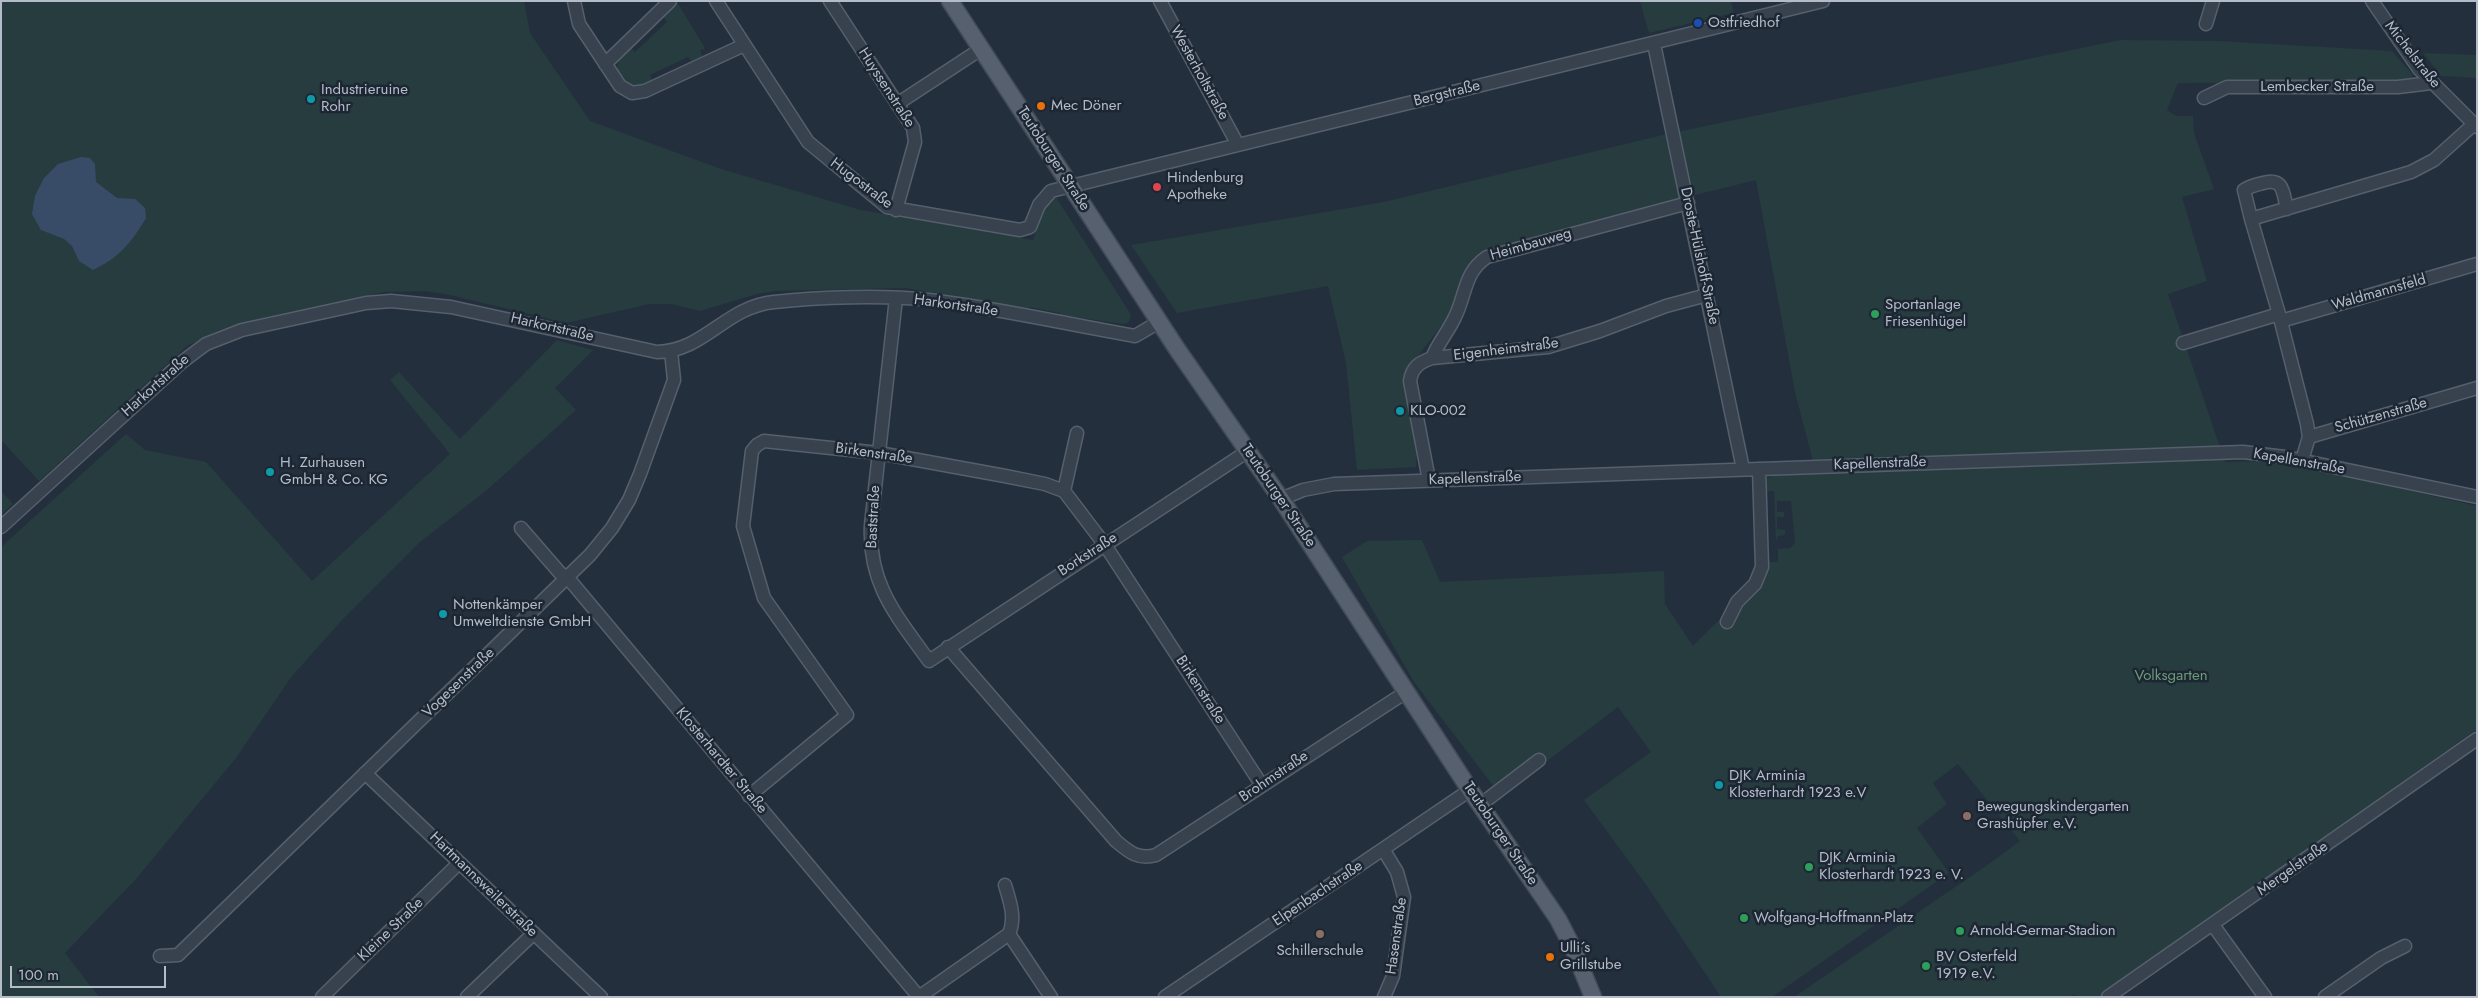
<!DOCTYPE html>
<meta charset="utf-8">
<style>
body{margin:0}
#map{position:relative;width:2478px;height:998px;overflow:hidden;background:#242f3e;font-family:Jost,sans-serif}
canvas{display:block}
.frame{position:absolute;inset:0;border:2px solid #b4bcc9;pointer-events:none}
.scale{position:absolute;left:10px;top:966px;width:156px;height:22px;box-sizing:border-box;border:2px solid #b4bcc9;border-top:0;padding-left:6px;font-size:15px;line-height:18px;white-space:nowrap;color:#b4bcc9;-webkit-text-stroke:4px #1d2633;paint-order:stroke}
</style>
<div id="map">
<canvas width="2478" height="998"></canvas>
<div class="frame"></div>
<div class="scale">100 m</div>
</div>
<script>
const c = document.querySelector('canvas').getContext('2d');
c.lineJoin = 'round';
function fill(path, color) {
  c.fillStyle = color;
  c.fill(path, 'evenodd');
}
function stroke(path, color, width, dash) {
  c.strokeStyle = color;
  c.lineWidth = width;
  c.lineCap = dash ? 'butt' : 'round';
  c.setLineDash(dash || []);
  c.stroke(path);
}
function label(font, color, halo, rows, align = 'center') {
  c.font = font + ' Jost,sans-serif';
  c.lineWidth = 5;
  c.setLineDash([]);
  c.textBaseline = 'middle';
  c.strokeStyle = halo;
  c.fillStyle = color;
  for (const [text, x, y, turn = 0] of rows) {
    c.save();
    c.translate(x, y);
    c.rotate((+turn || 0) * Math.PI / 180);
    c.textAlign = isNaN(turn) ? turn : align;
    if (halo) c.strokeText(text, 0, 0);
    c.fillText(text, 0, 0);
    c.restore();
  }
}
fill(new Path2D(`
 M1 1H524L530 33 590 121 721 169 861 210 1033 240 1041 213 1054 194 1130 313 1131 318 1128 323 1123 324 1060 315V313L1030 307 1029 309 906 288 776 291 757 294 700 311 672 304H649L567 323 445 294 424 291 384 292 261 318 220 330 187 346 39 481 1 440Z
 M1640 1H1731L1734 13 1649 33Z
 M677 2 705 48 700 51 704 58 693 63 688 57 650 75 653 82C631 88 630 90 617 71L619 57 629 46 635 52 667 22 662 15Z
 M2120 40 2218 41 2392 51 2412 74 2413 82 2178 83 2167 110 2176 116H2193L2194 133 2214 189 2182 197 2207 281 2168 294 2225 462 2280 461 2477 506V729L2153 960 2098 997H2076L2074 994 2071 997H1794L1986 866 2020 841 1958 764 1933 783 1947 804 1917 828 1949 873 1772 997H1721L1647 886 1584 800 1651 752 1618 707 1501 796 1414 682 1342 557 1367 541 1422 540 1440 582 1664 571 1665 604 1693 646 1737 602 1758 567 1759 562H1778V549L1790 548 1795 543 1791 501H1777V512H1784V517H1777V529L1785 530V535L1778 536 1776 541 1774 491H1764L1767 478 1814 465 1795 392 1756 180 1679 199 1675 203 1473 258 1452 312 1404 374 1417 452 1416 467 1357 470 1346 363 1328 286 1177 313 1131 245 1384 202 1667 134Z
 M2423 53 2477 55V78L2441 76Z
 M557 340 593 350 555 388 576 410 487 490 420 542 343 619 292 676 236 758 136 879 65 953 99 997H1V547L126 434 145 450 206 462 312 581 450 454 390 380 399 372 460 439Z
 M1 491 13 504 1 515Z`), '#263c3f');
fill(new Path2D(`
 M81 157 90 158 95 164 96 182 117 198 135 199 145 208 146 218C131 243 120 257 93 270L79 261 72 246 64 239 41 230 32 214 35 196 44 178 58 164Z`), '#394c67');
const minor = new Path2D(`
 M574 1 579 24 620 86 632 93 645 91 744 45
 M716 1 808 142 887 207 1020 230 1030 227 1039 205 1051 191 1823 1
 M830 1 913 128 915 142 896 210
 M1160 1 1238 145
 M2372 1 2419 69 2477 127
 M2206 24 2213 1
 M1654 44 1743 469
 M605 64 670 1
 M2204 98 2227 87H2398L2431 83
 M897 104 981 49
 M2251 219 2244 190C2250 186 2256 185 2263 183 2284 177 2283 193 2287 209
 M896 298 871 525C868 584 896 615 929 661L1248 451
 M2281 321 2477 264
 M2183 343 2279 314
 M1432 358C1438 343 1448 332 1455 317 1466 295 1464 272 1487 257L1688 203
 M2309 437 2477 388
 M2302 460 2309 437 2307 424 2279 314 2251 219 2411 172 2434 160 2474 124
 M1429 480 1410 381C1412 367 1420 362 1432 358L1548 347 1600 331 1666 306 1707 295
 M1064 491 1077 433
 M1281 499 1303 490 1334 484 2243 452 2285 457 2477 497
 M1 527 182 362 206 344 242 330 366 303 391 301 451 307 657 352C705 351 725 307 774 302 820 297 883 295 929 300 998 308 1066 324 1135 336L1159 322
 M521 528 560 573 568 578 919 997
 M1727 622 1737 602 1755 584 1762 567 1759 469
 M948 647 1116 841C1129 852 1138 860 1156 855L1406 692
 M365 773 601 997
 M749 796 847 715 764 598 743 526 752 451 757 445 764 441 879 453 1005 476 1045 484 1064 491 1105 545 1261 784
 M1480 805 1539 760
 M1383 849 1397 872 1404 897 1393 976 1384 997
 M2213 925 2265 997
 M1009 934 1051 997
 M160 956 178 955 590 555 612 528 629 500 640 474 674 380 671 351
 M322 997 459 863
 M467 997 534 933
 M919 997 1009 934C1016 917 1010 902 1005 885
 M1165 997 1470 790
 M2108 997 2477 739
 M2325 997 2381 958 2405 946`);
const major = new Path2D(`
 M950 1 1177 349 1281 499 1470 790 1558 919 1573 948 1593 997`);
stroke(minor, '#565f6c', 15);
stroke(major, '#414a57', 19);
stroke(minor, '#38414e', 12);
stroke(major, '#56606e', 16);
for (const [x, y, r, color] of [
 [1698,23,5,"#1a4fb4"],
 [311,99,5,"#0f9aa8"],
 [1041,106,5,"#e8710a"],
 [1157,187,5,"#e0444e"],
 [1875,314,5,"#2e9e5b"],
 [1400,411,5,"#0f9aa8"],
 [270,472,5,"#0f9aa8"],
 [443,614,5,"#0f9aa8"],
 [1719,785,5,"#0f9aa8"],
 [1967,816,5,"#8d6e63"],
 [1809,867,5,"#2e9e5b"],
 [1744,918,5,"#2e9e5b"],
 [1960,931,5,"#2e9e5b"],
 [1320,934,5,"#8d6e63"],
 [1550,957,5,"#e8710a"],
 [1926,966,5,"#2e9e5b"]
]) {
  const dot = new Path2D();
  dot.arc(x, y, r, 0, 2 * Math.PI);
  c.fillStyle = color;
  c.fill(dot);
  stroke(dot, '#1d2633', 2);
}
label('15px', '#b4bcc9', '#1d2633', [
 ["Ostfriedhof",1708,23],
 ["Industrieruine",321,90],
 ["Rohr",321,107],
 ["Mec Döner",1051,106],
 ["Hindenburg",1167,178],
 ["Apotheke",1167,195],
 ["Sportanlage",1885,305],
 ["Friesenhügel",1885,322],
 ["KLO-002",1410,411],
 ["H. Zurhausen",280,463],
 ["GmbH & Co. KG",280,480],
 ["Nottenkämper",453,605],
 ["Umweltdienste GmbH",453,622],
 ["DJK Arminia",1729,776],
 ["Klosterhardt 1923 e.V",1729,793],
 ["Bewegungskindergarten",1977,807],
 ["Grashüpfer e.V.",1977,824],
 ["DJK Arminia",1819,858],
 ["Klosterhardt 1923 e. V.",1819,875],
 ["Wolfgang-Hoffmann-Platz",1754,918],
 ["Arnold-Germar-Stadion",1970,931],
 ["Ulli´s",1560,948],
 ["Grillstube",1560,965],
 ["Schillerschule",1320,951,"center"],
 ["BV Osterfeld",1936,957],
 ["1919 e.V.",1936,974]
], 'left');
label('15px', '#b4bcc9', '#1d2633', [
 ["Michelstraße",2412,55,52],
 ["Westerholtstraße",1199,73,61],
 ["Lembecker Straße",2317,87],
 ["Huyssenstraße",886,88,57],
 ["Bergstraße",1447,94,-14],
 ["Teutoburger Straße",1053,159,57],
 ["Hugostraße",861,184,37],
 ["Heimbauweg",1531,245,-16],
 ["Droste-Hülshoff-Straße",1699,256,78],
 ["Waldmannsfeld",2379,293,-16],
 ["Harkortstraße",956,306,8],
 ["Harkortstraße",552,328,13],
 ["Eigenheimstraße",1506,350,-7],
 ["Harkortstraße",156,386,-42],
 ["Schützenstraße",2381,416,-16],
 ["Birkenstraße",874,454,8],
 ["Kapellenstraße",2299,462,10],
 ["Kapellenstraße",1880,464,-2],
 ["Kapellenstraße",1475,479,-2],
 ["Teutoburger Straße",1278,496,56],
 ["Baststraße",874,517,-87],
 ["Borkstraße",1088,555,-33],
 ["Vogesenstraße",459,683,-44],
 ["Birkenstraße",1200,690,57],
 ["Klosterhardter Straße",721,761,50],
 ["Brohmstraße",1274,777,-34],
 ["Teutoburger Straße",1500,834,56],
 ["Mergelstraße",2293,869,-35],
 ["Hartmannsweilerstraße",483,885,44],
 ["Elpenbachstraße",1318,894,-34],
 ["Kleine Straße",391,930,-44],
 ["Hasenstraße",1397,936,-82]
]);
label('15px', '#6b9a76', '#1d2633', [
 ["Volksgarten",2171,676]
]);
</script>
